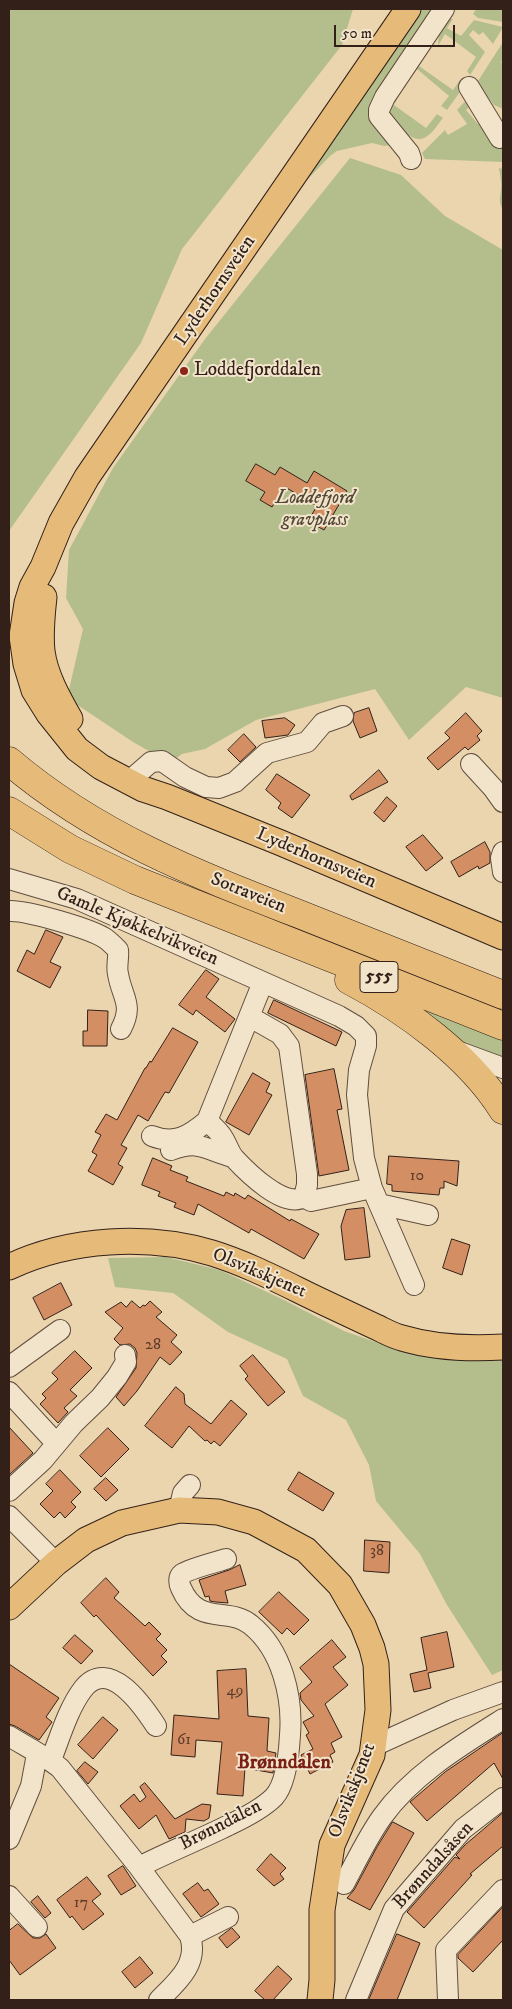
<!DOCTYPE html>
<meta charset="utf-8">
<style>
body{margin:0}
#map{position:relative;width:512px;height:2009px;overflow:hidden;background:#ebd5af;font-family:"IM FELL DW Pica",serif}
canvas{display:block}
.frame{position:absolute;inset:0;border:10px solid #332119;pointer-events:none}
.scale{position:absolute;left:334px;top:25px;width:121px;height:22px;box-sizing:border-box;border:2px solid #332119;border-top:0;padding-left:6px;font-size:15px;line-height:18px;white-space:nowrap;color:#332119;-webkit-text-stroke:4px #f2e4cb;paint-order:stroke}
</style>
<div id="map">
<canvas width="512" height="2009"></canvas>
<div class="frame"></div>
<div class="scale">50 m</div>
</div>
<script>
const c = document.querySelector('canvas').getContext('2d');
c.lineJoin = 'round';
function fill(path, color) {
  c.fillStyle = color;
  c.fill(path, 'evenodd');
}
function stroke(path, color, width, dash) {
  c.strokeStyle = color;
  c.lineWidth = width;
  c.lineCap = dash ? 'butt' : 'round';
  c.setLineDash(dash || []);
  c.stroke(path);
}
function label(font, color, halo, rows, align = 'center') {
  c.font = font + ' "IM FELL DW Pica",serif';
  c.lineWidth = 4;
  c.setLineDash([]);
  c.textBaseline = 'middle';
  c.strokeStyle = halo;
  c.fillStyle = color;
  for (const [text, x, y, turn = 0] of rows) {
    c.save();
    c.translate(x, y);
    c.rotate((+turn || 0) * Math.PI / 180);
    c.textAlign = isNaN(turn) ? turn : align;
    if (halo) c.strokeText(text, 0, 0);
    c.fillText(text, 0, 0);
    c.restore();
  }
}
fill(new Path2D(`
 M9 9H353L342 45 182 249 141 343 9 531Z
 M419 9H433C410 40 388 71 371 106L393 145 384 146 372 143 337 151 330 156 306 181Z
 M476 9H500L503 11V22L478 18 473 14Z
 M446 19H453L447 28 461 36 474 20 503 27 493 44 483 32 479 35 473 30 469 35 485 52 470 75 467 71 476 57 445 34 438 46 439 32Z
 M503 42V60L501 62 503 65V109L494 105 478 85V81Z
 M422 54 425 56 419 66 453 90 460 80 464 81 465 85 447 110 441 106 449 96 417 69 408 80Z
 M396 92 399 95 394 105 426 128 437 114 443 118C437 125 431 137 421 139 409 141 385 117 388 106 389 101 394 96 396 92Z
 M469 97 474 102 466 110 478 124 489 126 503 149V162L425 159 422 153 445 130 448 135 467 124 457 110Z
 M350 158 401 175 445 216 503 250V698L466 687 409 740 375 689 256 720 205 749 182 754 170 763 133 742 67 698 83 629 66 598 69 550 113 468 205 339Z
 M499 168 503 169V210C498 201 500 199 501 190 502 184 500 175 499 168Z
 M379 990 503 1037V1060L446 1034Z
 M166 1257 220 1270 284 1300 344 1331 407 1353 467 1360 503 1356V1670L492 1675 447 1605 420 1554 376 1501 369 1465 346 1420 303 1396 287 1359 228 1332 173 1293 115 1287 108 1258Z`), '#b4be8d');
const building = new Path2D(`
 M256 464 275 475 280 467 307 483 314 471 347 491 324 530 308 521 317 506 285 487 272 507 260 500 265 492 246 481Z
 M369 708 377 731 360 738 353 721 354 713Z
 M466 713 482 731 477 736 480 740 468 750 465 747 438 770 427 758 450 738 445 733Z
 M285 718 295 725 288 735 265 738 262 721Z
 M244 734 256 747 240 762 228 750Z
 M379 770 388 782 352 800 350 796Z
 M277 774 310 795 292 818 278 808 281 803 266 790Z
 M387 797 397 806 384 822 374 813Z
 M423 835 443 858 426 871 406 847Z
 M485 842 490 852V863L479 869 478 866 459 877 451 862Z
 M46 930 63 937 50 962 61 967 50 988 17 971 27 950 34 954Z
 M206 970 219 979 206 997 235 1019 225 1032 196 1010 193 1015 179 1005Z
 M274 1000 342 1032 336 1046 268 1013Z
 M88 1010 108 1011 107 1046H83V1031H87Z
 M173 1028 198 1042 169 1093 165 1092 148 1121 138 1115 121 1145 127 1148 118 1164 123 1167 113 1185 88 1171 97 1155 92 1152 101 1135 95 1132 106 1114 117 1120 145 1068H146L150 1061 151 1062Z
 M334 1069 342 1109 337 1110 349 1170 319 1176 305 1075Z
 M253 1073 270 1083 266 1092 272 1095 249 1135 226 1122Z
 M389 1156 459 1161 457 1186 444 1181V1188H440L439 1195 392 1191V1185L387 1184Z
 M153 1158 172 1166 170 1170 188 1177 186 1181 224 1196 226 1192 234 1196 235 1193 245 1199 248 1195 290 1221 291 1219 319 1234 304 1259 251 1229 249 1233 198 1204 194 1215 174 1207 176 1203 158 1196 160 1192 142 1185Z
 M364 1208 370 1257 345 1260 341 1226 346 1210Z
 M452 1239 470 1245 462 1275 443 1268Z
 M61 1283 72 1305 44 1320 33 1298Z
 M132 1301 140 1308 143 1305 145 1306 150 1301 162 1312 156 1317 177 1335 171 1342 182 1352 170 1365 160 1357 137 1391 124 1406 116 1397 136 1368 137 1353 135 1348 130 1344 120 1345 114 1339 123 1328 105 1312 121 1302 126 1307Z
 M75 1351 92 1368 70 1390 77 1396 64 1408 68 1412 58 1423 40 1404 46 1398 42 1394 58 1379 52 1373Z
 M253 1355 285 1392 268 1406 245 1379 248 1376 240 1366Z
 M176 1387 184 1394 185 1404 211 1424 231 1400 247 1414 220 1446 214 1441 211 1444 207 1440 205 1441 189 1426 172 1448 145 1426Z
 M9 1427 33 1453 9 1475Z
 M108 1428 129 1449 101 1477 80 1456Z
 M60 1470 81 1492 71 1502 76 1507 65 1518 60 1512 54 1518 40 1504 53 1491 46 1484Z
 M299 1472 334 1493 323 1511 288 1490Z
 M106 1478 118 1490 106 1501 94 1489Z
 M365 1540 390 1542 389 1573 364 1571Z
 M240 1565 246 1585 225 1591 228 1603 216 1602 210 1601 209 1596 205 1597 199 1580 229 1570Z
 M106 1578 119 1592 114 1598 145 1626 149 1622 161 1634 156 1639 167 1650 161 1656 167 1662 153 1676 96 1615 94 1617 81 1603Z
 M279 1592 309 1620 294 1635 287 1628 282 1634 259 1612Z
 M447 1632 454 1667 428 1673 431 1688 414 1692 410 1674 427 1670 421 1638Z
 M75 1635 93 1651 81 1664 63 1648Z
 M332 1640 346 1657 333 1667 348 1685 325 1704 342 1737 331 1743 335 1752 330 1755 333 1762 310 1774 301 1755 313 1749 306 1735 309 1733 303 1722 314 1716 301 1700 300 1693 312 1682 300 1668Z
 M9 1664 59 1698 46 1717 52 1722 39 1740 15 1726 9 1724Z
 M246 1669 248 1716 269 1718 267 1751 276 1753 274 1765 273 1773 245 1768 243 1796 217 1794 222 1742 196 1740 195 1757 171 1755 174 1715 219 1719 217 1671Z
 M103 1717 118 1730 93 1759 78 1745Z
 M503 1733V1779L494 1763 427 1821 410 1802 445 1772Z
 M85 1762 98 1772 88 1784 77 1771Z
 M145 1783 175 1819 202 1804 211 1805 209 1818 204 1821 186 1819 185 1832 169 1839 156 1815 139 1829 120 1806 134 1794 140 1802 146 1797 140 1787Z
 M503 1813V1846L470 1874 472 1875 424 1928 407 1912 455 1857 460 1859 456 1855 465 1845Z
 M393 1822 414 1833 370 1910 347 1898 354 1890 377 1847Z
 M271 1854 286 1868 280 1874 284 1879 274 1886 257 1870Z
 M123 1866 136 1886 121 1895 108 1876Z
 M87 1877 101 1894 92 1901 104 1914 83 1930 72 1916 70 1918 57 1900Z
 M198 1883 204 1891 208 1889 219 1904 201 1917 183 1894Z
 M38 1896 51 1913 45 1918 31 1902Z
 M503 1907V1940L473 1972 458 1958V1955Z
 M18 1924 33 1938H40L46 1934 56 1948 20 1975 9 1960V1931Z
 M232 1928 240 1937 227 1948 219 1938Z
 M397 1934 420 1943 397 2000H369Z
 M140 1957 153 1973 135 1988 122 1972Z
 M278 1966 292 1979 273 2000H265L255 1991Z`);
fill(building, '#d38e63');
stroke(building, '#332119', 1);
const minor = new Path2D(`
 M469 87 500 138 503 134
 M411 159 409 153 379 116V110L385 97 444 9
 M471 764 493 788 503 802
 M128 782 151 762 162 761 185 777 206 787 219 788 235 782 267 753 307 742 323 723 343 716
 M503 852 501 858 503 872
 M9 879 77 899 339 1016 356 1026 366 1036V1046L359 1070 357 1095 364 1158 372 1188 414 1285
 M9 911C26 910 92 929 106 939 110 942 114 946 118 950 119 958 116 967 118 974 122 998 134 1004 121 1029
 M454 1050 503 1068
 M207 1121C213 1126 219 1131 223 1138 227 1144 229 1152 234 1158 247 1172 284 1209 304 1197L307 1185V1174L289 1046 280 1034 250 1017
 M152 1136C175 1145 189 1136 207 1121L263 982
 M171 1150C201 1139 205 1150 233 1157
 M304 1197 311 1201 372 1188
 M379 1204 428 1215
 M9 1367 60 1330
 M9 1392 56 1443
 M9 1491 43 1460 74 1423 100 1398 117 1377 126 1362 125 1355
 M179 1510 183 1493 190 1485
 M9 1516 56 1563
 M9 1736C25 1746 45 1756 60 1768L139 1867 190 1936C199 1964 177 1982 159 2000
 M374 1746 453 1710 503 1692
 M51 1760C60 1737 68 1709 83 1689 109 1656 143 1706 156 1726
 M9 1839 31 1786 37 1754
 M139 1867C168 1852 199 1840 229 1825 244 1818 262 1809 274 1797 286 1784 289 1753 290 1735 293 1697 282 1650 251 1625 229 1606 198 1627 181 1588 179 1584 178 1577 182 1574 189 1569 216 1562 226 1559
 M344 1884C356 1862 367 1838 382 1817 412 1775 460 1746 503 1719
 M9 1896 37 1927
 M190 1936 228 1917
 M356 2000 394 1909 463 1829 503 1798
 M448 2000 446 1950 503 1890`);
const major = new Path2D(`
 M408 9 87 477 61 523 43 567 32 587 27 603 22 636 26 664 34 690 49 714 77 749 101 767 143 789 167 797 281 843 503 937
 M44 597C42 615 40 633 42 651 45 675 58 698 70 719
 M9 1267C70 1238 148 1234 212 1253 251 1265 287 1285 323 1302 340 1310 357 1318 374 1326 383 1330 393 1336 402 1338 435 1348 469 1349 503 1347
 M9 1607 56 1563 86 1540 122 1523 179 1510 218 1512 254 1522 306 1550 340 1585 363 1625 372 1648 376 1664 378 1710 372 1755 332 1845 322 1910V1980L320 2000`);
const highway = new Path2D(`
 M9 761C96 835 193 873 299 914 367 941 435 968 503 995
 M9 811 70 849 135 880 503 1026
 M349 980C406 1010 469 1056 503 1110`);
stroke(minor, '#614e3e', 22);
stroke(major, '#332119', 27);
stroke(highway, '#332119', 29);
stroke(minor, '#f2e4cb', 20);
stroke(major, '#e6ba78', 25);
stroke(highway, '#e6ba78', 28);
for (const [x, y, r, color] of [
 [184,371,5,"#8f2418"]
]) {
  const dot = new Path2D();
  dot.arc(x, y, r, 0, 2 * Math.PI);
  c.fillStyle = color;
  c.fill(dot);
  stroke(dot, '#f2e4cb', 2);
}
label('16px', '#5b3c2c', null, [
 ["10",417,1177],
 ["28",153,1346],
 ["38",377,1552],
 ["49",235,1692],
 ["61",184,1741],
 ["17",81,1904]
]);
for (const [x, y, w] of [
 [379,977,38]
]) {
  const box = new Path2D();
  box.roundRect(x - w / 2, y - 15.5, w, 31, 4);
  c.fillStyle = '#f2e4cb';
  c.fill(box);
  stroke(box, '#332119', 1);
}
label('bold 18px', '#332119', null, [
 ["555",379,977]
]);
label('19px', '#332119', '#f2e4cb', [
 ["Lyderhornsveien",216,291,-56],
 ["Lyderhornsveien",316,859,23],
 ["Sotraveien",248,894,22],
 ["Gamle Kjøkkelvikveien",137,927,23],
 ["Olsvikskjenet",259,1274,23],
 ["Olsvikskjenet",353,1791,-69],
 ["Brønndalen",221,1826,-27],
 ["Brønndalsåsen",434,1866,-48]
]);
label('19px', '#332119', '#f2e4cb', [
 ["Loddefjorddalen",194,371]
], 'left');
label('italic 19px', '#534836', '#f2e4cb', [
 ["Loddefjord",315,499],
 ["gravplass",315,521]
]);
label('bold 20px', '#7a1f14', '#f2e4cb', [
 ["Brønndalen",284,1764]
]);
</script>
